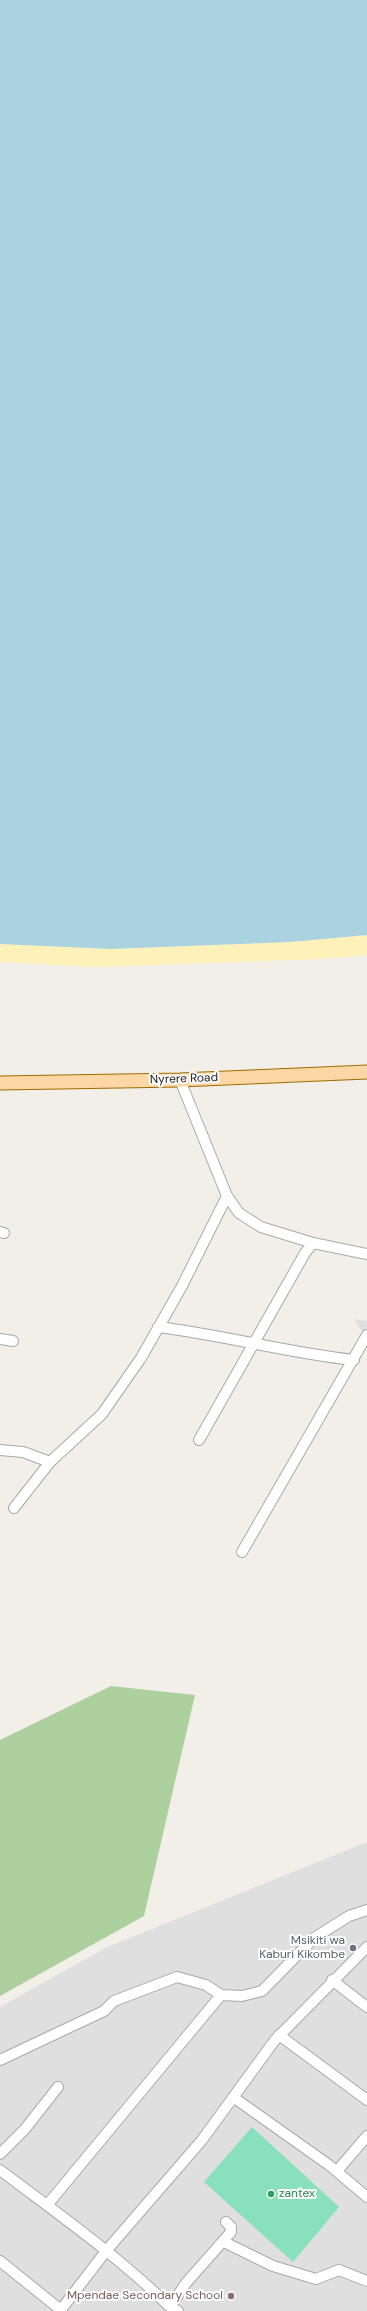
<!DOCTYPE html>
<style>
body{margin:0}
canvas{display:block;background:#f2efe9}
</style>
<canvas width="367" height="2311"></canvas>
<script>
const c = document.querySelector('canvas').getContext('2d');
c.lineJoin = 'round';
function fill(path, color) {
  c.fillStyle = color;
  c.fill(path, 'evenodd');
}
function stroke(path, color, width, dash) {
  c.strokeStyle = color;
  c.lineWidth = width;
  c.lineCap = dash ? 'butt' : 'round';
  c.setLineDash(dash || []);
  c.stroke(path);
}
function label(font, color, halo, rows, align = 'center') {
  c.font = font + ' "DM Sans",sans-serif';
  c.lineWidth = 4;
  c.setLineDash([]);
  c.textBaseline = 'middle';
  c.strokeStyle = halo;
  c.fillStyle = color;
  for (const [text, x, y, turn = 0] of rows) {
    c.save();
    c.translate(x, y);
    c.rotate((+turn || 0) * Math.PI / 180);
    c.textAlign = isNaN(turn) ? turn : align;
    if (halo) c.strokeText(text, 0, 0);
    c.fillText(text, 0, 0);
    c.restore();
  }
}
fill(new Path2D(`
 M354 1319 367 1321V1339Z
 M367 1842V2311H0V2007L105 1948Z`), '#e0dfdf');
fill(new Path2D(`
 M111 1686 195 1695 144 1916 0 1996V1740Z`), '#add19e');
fill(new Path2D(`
 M367 935V955L321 959 94 967 0 962V944L111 949 290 942Z`), '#fff1ba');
fill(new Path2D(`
 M252 2127 339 2207 293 2262 204 2182Z`), '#88e0be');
fill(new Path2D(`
 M0 0H367V935L290 942 111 949 0 944Z`), '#aad3df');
const minor = new Path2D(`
 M180 1080 227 1196 239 1213 261 1227 313 1243 367 1254
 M0 1232 4 1233
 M158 1327C224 1335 288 1353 354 1360
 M0 1339 13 1341
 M199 1440 305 1253 313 1243
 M0 1450 23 1452 50 1462
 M14 1508 50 1462 102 1414 141 1358 182 1286 227 1196
 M242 1552 367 1335
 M332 1980 367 2007
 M279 2035 367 2100
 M0 2060 104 2011 114 2001 177 1977 206 1985 221 1995 242 1996 262 1991 314 1938 349 1916 367 1910
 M233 2097 329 2165 367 2197
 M0 2154 25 2129 58 2087
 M0 2170C58 2214 118 2256 170 2307L178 2311
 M337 2171 367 2136
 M48 2204 221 1995
 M224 2242 273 2266 316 2279 339 2270 367 2281
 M0 2261 62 2311
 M170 2307 186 2283 231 2232V2227L226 2222
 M60 2311 106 2251 202 2140 275 2040 367 1947`);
const major = new Path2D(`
 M0 1083 180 1080 367 1072`);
stroke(minor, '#a9a9a9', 12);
stroke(major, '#a06b00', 15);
stroke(minor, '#fff', 10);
stroke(major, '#fcd6a4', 13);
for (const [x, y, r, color] of [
 [353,1948,4,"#6b7280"],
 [271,2194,4,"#2e9e5b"],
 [231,2296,4,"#8d6e63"]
]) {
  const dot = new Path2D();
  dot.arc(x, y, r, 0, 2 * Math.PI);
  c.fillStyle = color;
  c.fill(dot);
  stroke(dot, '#fff', 1.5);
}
label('12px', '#222', '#fff', [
 ["Nyrere Road",184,1079,-2]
]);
label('12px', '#5b616d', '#fff', [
 ["Msikiti wa",345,1941],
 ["Kaburi Kikombe",345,1955]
], 'right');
label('12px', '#27864d', '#fff', [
 ["zantex",279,2194]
], 'left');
label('12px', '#785e54', '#fff', [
 ["Mpendae Secondary School",223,2296]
], 'right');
</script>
